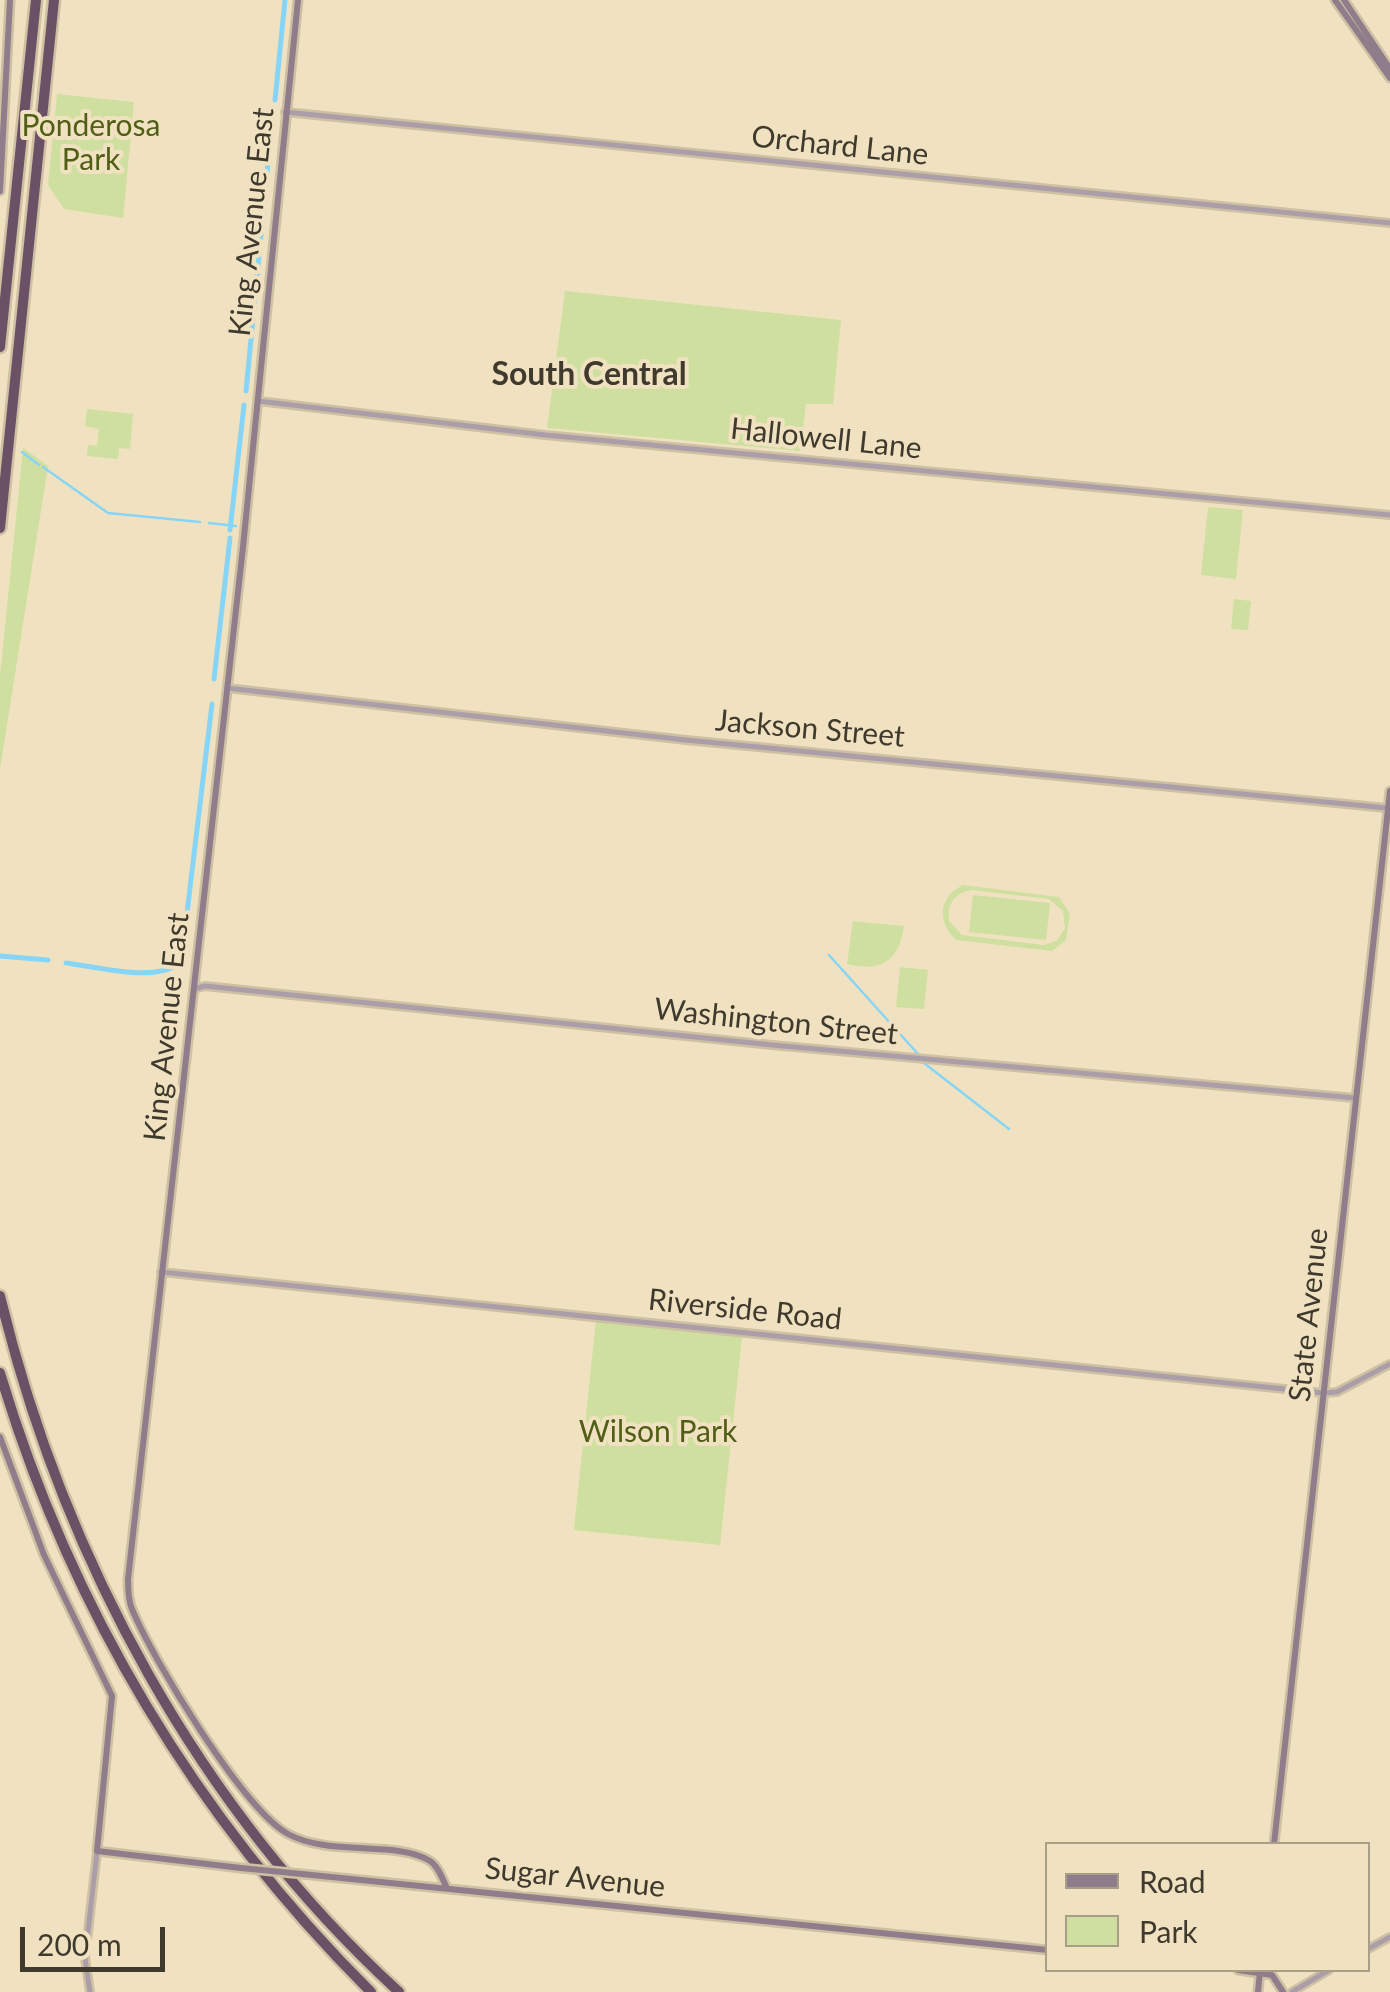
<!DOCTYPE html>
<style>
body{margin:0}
#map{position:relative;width:1390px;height:1992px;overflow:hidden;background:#f0e2c1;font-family:Lato,sans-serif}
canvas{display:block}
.legend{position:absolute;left:1045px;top:1842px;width:325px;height:130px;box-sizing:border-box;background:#f0e2c1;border:2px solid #a99f86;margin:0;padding:12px 18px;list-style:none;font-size:30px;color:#3f3a2d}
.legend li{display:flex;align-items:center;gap:20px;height:50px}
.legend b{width:50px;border:2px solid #a99f86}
.scale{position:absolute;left:20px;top:1927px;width:145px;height:45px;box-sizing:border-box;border:5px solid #3f3a2d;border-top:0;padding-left:12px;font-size:30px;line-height:35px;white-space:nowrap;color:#3f3a2d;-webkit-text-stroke:8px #f0e2c1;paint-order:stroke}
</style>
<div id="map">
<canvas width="1390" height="1992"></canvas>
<ul class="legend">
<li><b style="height:12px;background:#907d8b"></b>Road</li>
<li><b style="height:28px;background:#cfdf9f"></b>Park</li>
</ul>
<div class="scale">200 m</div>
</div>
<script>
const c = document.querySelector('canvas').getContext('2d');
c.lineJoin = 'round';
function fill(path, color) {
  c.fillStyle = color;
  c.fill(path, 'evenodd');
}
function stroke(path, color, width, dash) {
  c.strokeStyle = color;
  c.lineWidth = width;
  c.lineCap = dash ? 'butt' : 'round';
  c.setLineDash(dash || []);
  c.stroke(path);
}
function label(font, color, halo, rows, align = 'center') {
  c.font = font + ' Lato,sans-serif';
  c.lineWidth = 8;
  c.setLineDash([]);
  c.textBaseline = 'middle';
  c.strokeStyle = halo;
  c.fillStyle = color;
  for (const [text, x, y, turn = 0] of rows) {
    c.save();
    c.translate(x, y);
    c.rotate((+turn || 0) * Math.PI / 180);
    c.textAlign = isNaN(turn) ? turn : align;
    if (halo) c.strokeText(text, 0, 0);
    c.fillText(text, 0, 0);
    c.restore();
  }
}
fill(new Path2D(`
 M57 94 134 102 123 218 64 209 48 185Z
 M565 291 841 320 833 404H806L800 451 547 428Z
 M87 409 133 414 130 449 119 448 118 459 87 456 88 445 97 446 99 429 85 426Z
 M23 448 48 466 0 769V676Z
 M1208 507 1243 510 1236 579 1201 575Z
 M1234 599 1251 601 1248 630 1231 629Z
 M963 885 1059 897 1070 914 1066 940 1052 951 956 940C937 922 938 897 963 885ZM972 890 1049 899 1063 911 1065 929 1056 941 1044 945 962 935 949 921C947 904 954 893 972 890Z
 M973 895 1050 903 1046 940 969 932Z
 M853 921 904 926C899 962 881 972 847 964Z
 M900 967 928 970 924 1009 896 1007Z
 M596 1320 742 1337 720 1545 574 1530Z`), '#cfdf9f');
stroke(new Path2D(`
 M22 452 39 465
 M43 467 108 513 200 522
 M209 523 236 526
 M829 955 918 1054
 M920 1060 1009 1129`), '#87d5f6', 2.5);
stroke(new Path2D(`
 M275 100 285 0
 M246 391 272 120
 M230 530 244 405
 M214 679 230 538
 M0 956 48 960
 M66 963C100 967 152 983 181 963L212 704`), '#87d5f6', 5);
const tertiary = new Path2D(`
 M285 112 1390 223
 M258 401 545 435 1390 515
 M227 688 686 740 1387 808
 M194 989 205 986 772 1045 1355 1098
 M161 1272 1323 1393 1337 1392 1390 1364
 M1368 1949 1390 1937
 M90 1992 85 1958 97 1852
 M1292 1992 1329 1970`);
const secondary = new Path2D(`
 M298 0 243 547 128 1579C128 1589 128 1600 132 1609 153 1660 243 1809 288 1834 330 1857 396 1840 430 1861 438 1866 442 1878 446 1886
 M1335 0 1390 78
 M1344 0 1390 69
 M0 191 10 0
 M0 1437 44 1555 112 1696 97 1851 241 1868
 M1274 1844 1390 791
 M302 1874 1048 1950
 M1238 1970 1272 1975 1283 1992
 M1258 1992 1260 1971`);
const motorway = new Path2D(`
 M0 347 36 0
 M0 528 54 0
 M0 1296C63 1558 199 1809 399 1992
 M0 1373C70 1608 197 1819 371 1992`);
stroke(tertiary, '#cdc0a3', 10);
stroke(secondary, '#cdc0a3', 11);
stroke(motorway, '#cdc0a3', 15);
stroke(tertiary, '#ac9ea8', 5);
stroke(secondary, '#907d8b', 6);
stroke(motorway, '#6b5165', 10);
const secondaryBridge = new Path2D(`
 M241 1868 302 1874`);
stroke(secondaryBridge, '#cdc0a3', 11, []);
stroke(secondaryBridge, '#907d8b', 6);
label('30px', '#505e16', '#f0e2c1', [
 ["Ponderosa",91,126],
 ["Park",91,160],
 ["Wilson Park",658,1432]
]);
label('30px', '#3f3a2d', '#f0e2c1', [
 ["Orchard Lane",840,146,6],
 ["King Avenue East",252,222,-84],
 ["Hallowell Lane",826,439,6],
 ["Jackson Street",810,729,5],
 ["Washington Street",776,1022,6],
 ["King Avenue East",167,1027,-84],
 ["Riverside Road",745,1310,6],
 ["State Avenue",1309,1315,-84],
 ["Sugar Avenue",575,1878,6]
]);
label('bold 32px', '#3f3a2d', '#f0e2c1', [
 ["South Central",589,375]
]);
</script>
